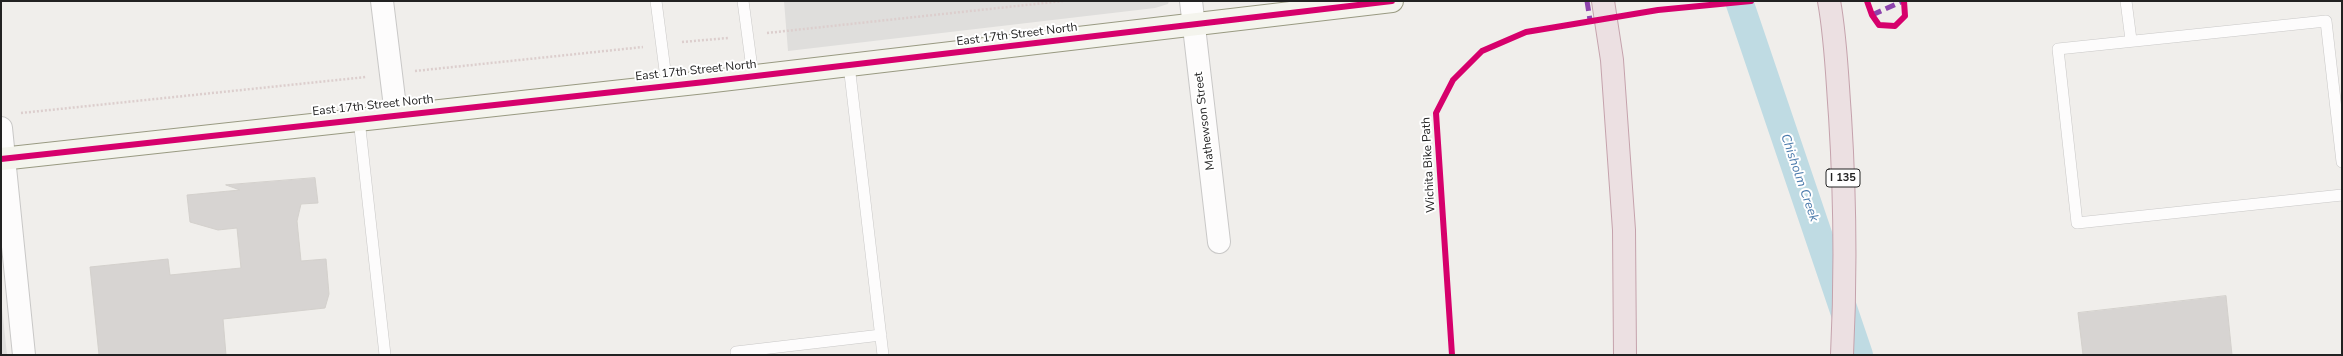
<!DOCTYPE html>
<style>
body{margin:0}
#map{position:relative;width:2343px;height:356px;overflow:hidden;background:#f0eeeb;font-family:"Nunito Sans",sans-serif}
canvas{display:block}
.frame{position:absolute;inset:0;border:2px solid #222;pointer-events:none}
</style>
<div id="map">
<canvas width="2343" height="356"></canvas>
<div class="frame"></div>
</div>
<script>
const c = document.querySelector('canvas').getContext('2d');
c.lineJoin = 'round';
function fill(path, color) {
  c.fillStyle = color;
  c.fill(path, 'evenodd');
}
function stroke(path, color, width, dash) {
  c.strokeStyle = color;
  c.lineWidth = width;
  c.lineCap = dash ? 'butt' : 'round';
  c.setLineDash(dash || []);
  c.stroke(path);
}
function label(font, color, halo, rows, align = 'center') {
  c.font = font + ' "Nunito Sans",sans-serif';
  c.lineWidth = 4;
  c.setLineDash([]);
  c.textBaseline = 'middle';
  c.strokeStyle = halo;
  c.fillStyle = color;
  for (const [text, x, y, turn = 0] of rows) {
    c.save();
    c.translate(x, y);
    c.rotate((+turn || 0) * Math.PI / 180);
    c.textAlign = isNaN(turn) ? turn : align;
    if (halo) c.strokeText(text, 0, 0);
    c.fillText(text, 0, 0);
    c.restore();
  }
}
fill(new Path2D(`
 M784 1H1169L1168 4 1155 8 788 51Z
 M1 298 7 355H1Z`), '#dfdedc');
stroke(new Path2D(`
 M1739 1 1859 355`), '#bfdbe3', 28);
const building = new Path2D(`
 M315 178 318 203 301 204 297 221 301 261 326 259 329 294 325 308 223 319 226 355H99L90 267 168 259 170 275 241 268 237 228 218 230 190 222 187 195 240 190 226 185Z
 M2226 296 2232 355H2083L2078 313Z`);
fill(building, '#d7d4d2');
stroke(building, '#d3d0cc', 1);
const lane = new Path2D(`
 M656 1 667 86
 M743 1 753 76
 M2126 1 2131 40
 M849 65 883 355
 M359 119 385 355
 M2342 162 2326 21 2058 49 2077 223 2342 195
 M737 355 736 352 881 335`);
const street = new Path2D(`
 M382 1 396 115
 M1191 1 1219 242
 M1 128 24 355`);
const secondary = new Path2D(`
 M1 159 705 82 1392 1`);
const highway = new Path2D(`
 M1603 1 1612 60 1624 230 1625 355
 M1829 1C1836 39 1837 77 1840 116 1845 195 1846 275 1842 355`);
stroke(lane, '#c9c8c7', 12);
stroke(street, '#c9c8c7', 24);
stroke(secondary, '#999a82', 24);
stroke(highway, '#c5a2ac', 24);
stroke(new Path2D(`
 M767 33 1063 1
 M682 42 728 38
 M415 71 643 47
 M21 113 366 77`), '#dccecd', 2.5, [2, 2]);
stroke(lane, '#fdfcfc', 11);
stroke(street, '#fdfcfc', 22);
stroke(secondary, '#f4f4ed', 22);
stroke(highway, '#ece0e2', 22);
stroke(new Path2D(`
 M1587 1 1590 20
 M1872 15 1903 1`), '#8e44ad', 5, [10, 5]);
stroke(new Path2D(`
 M1867 1 1872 15 1879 25 1895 26 1905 16 1904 1
 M1 159 705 82 1392 1
 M1452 355 1436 113 1453 80 1482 51 1526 32 1658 10 1751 1`), '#d6006c', 6);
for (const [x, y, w] of [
 [1843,178,34]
]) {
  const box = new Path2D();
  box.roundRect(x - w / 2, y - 9, w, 18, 3);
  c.fillStyle = '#fff';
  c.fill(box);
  stroke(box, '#222', 1);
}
label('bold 11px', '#222', null, [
 ["I 135",1843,178]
]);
label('12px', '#222', '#fff', [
 ["East 17th Street North",1017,35,-7],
 ["East 17th Street North",696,71,-6],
 ["East 17th Street North",373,106,-6],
 ["Mathewson Street",1205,121,-97],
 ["Wichita Bike Path",1429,165,-93]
]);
label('italic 13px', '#4a7aab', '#fff', [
 ["Chisholm Creek",1799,178,71]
]);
</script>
